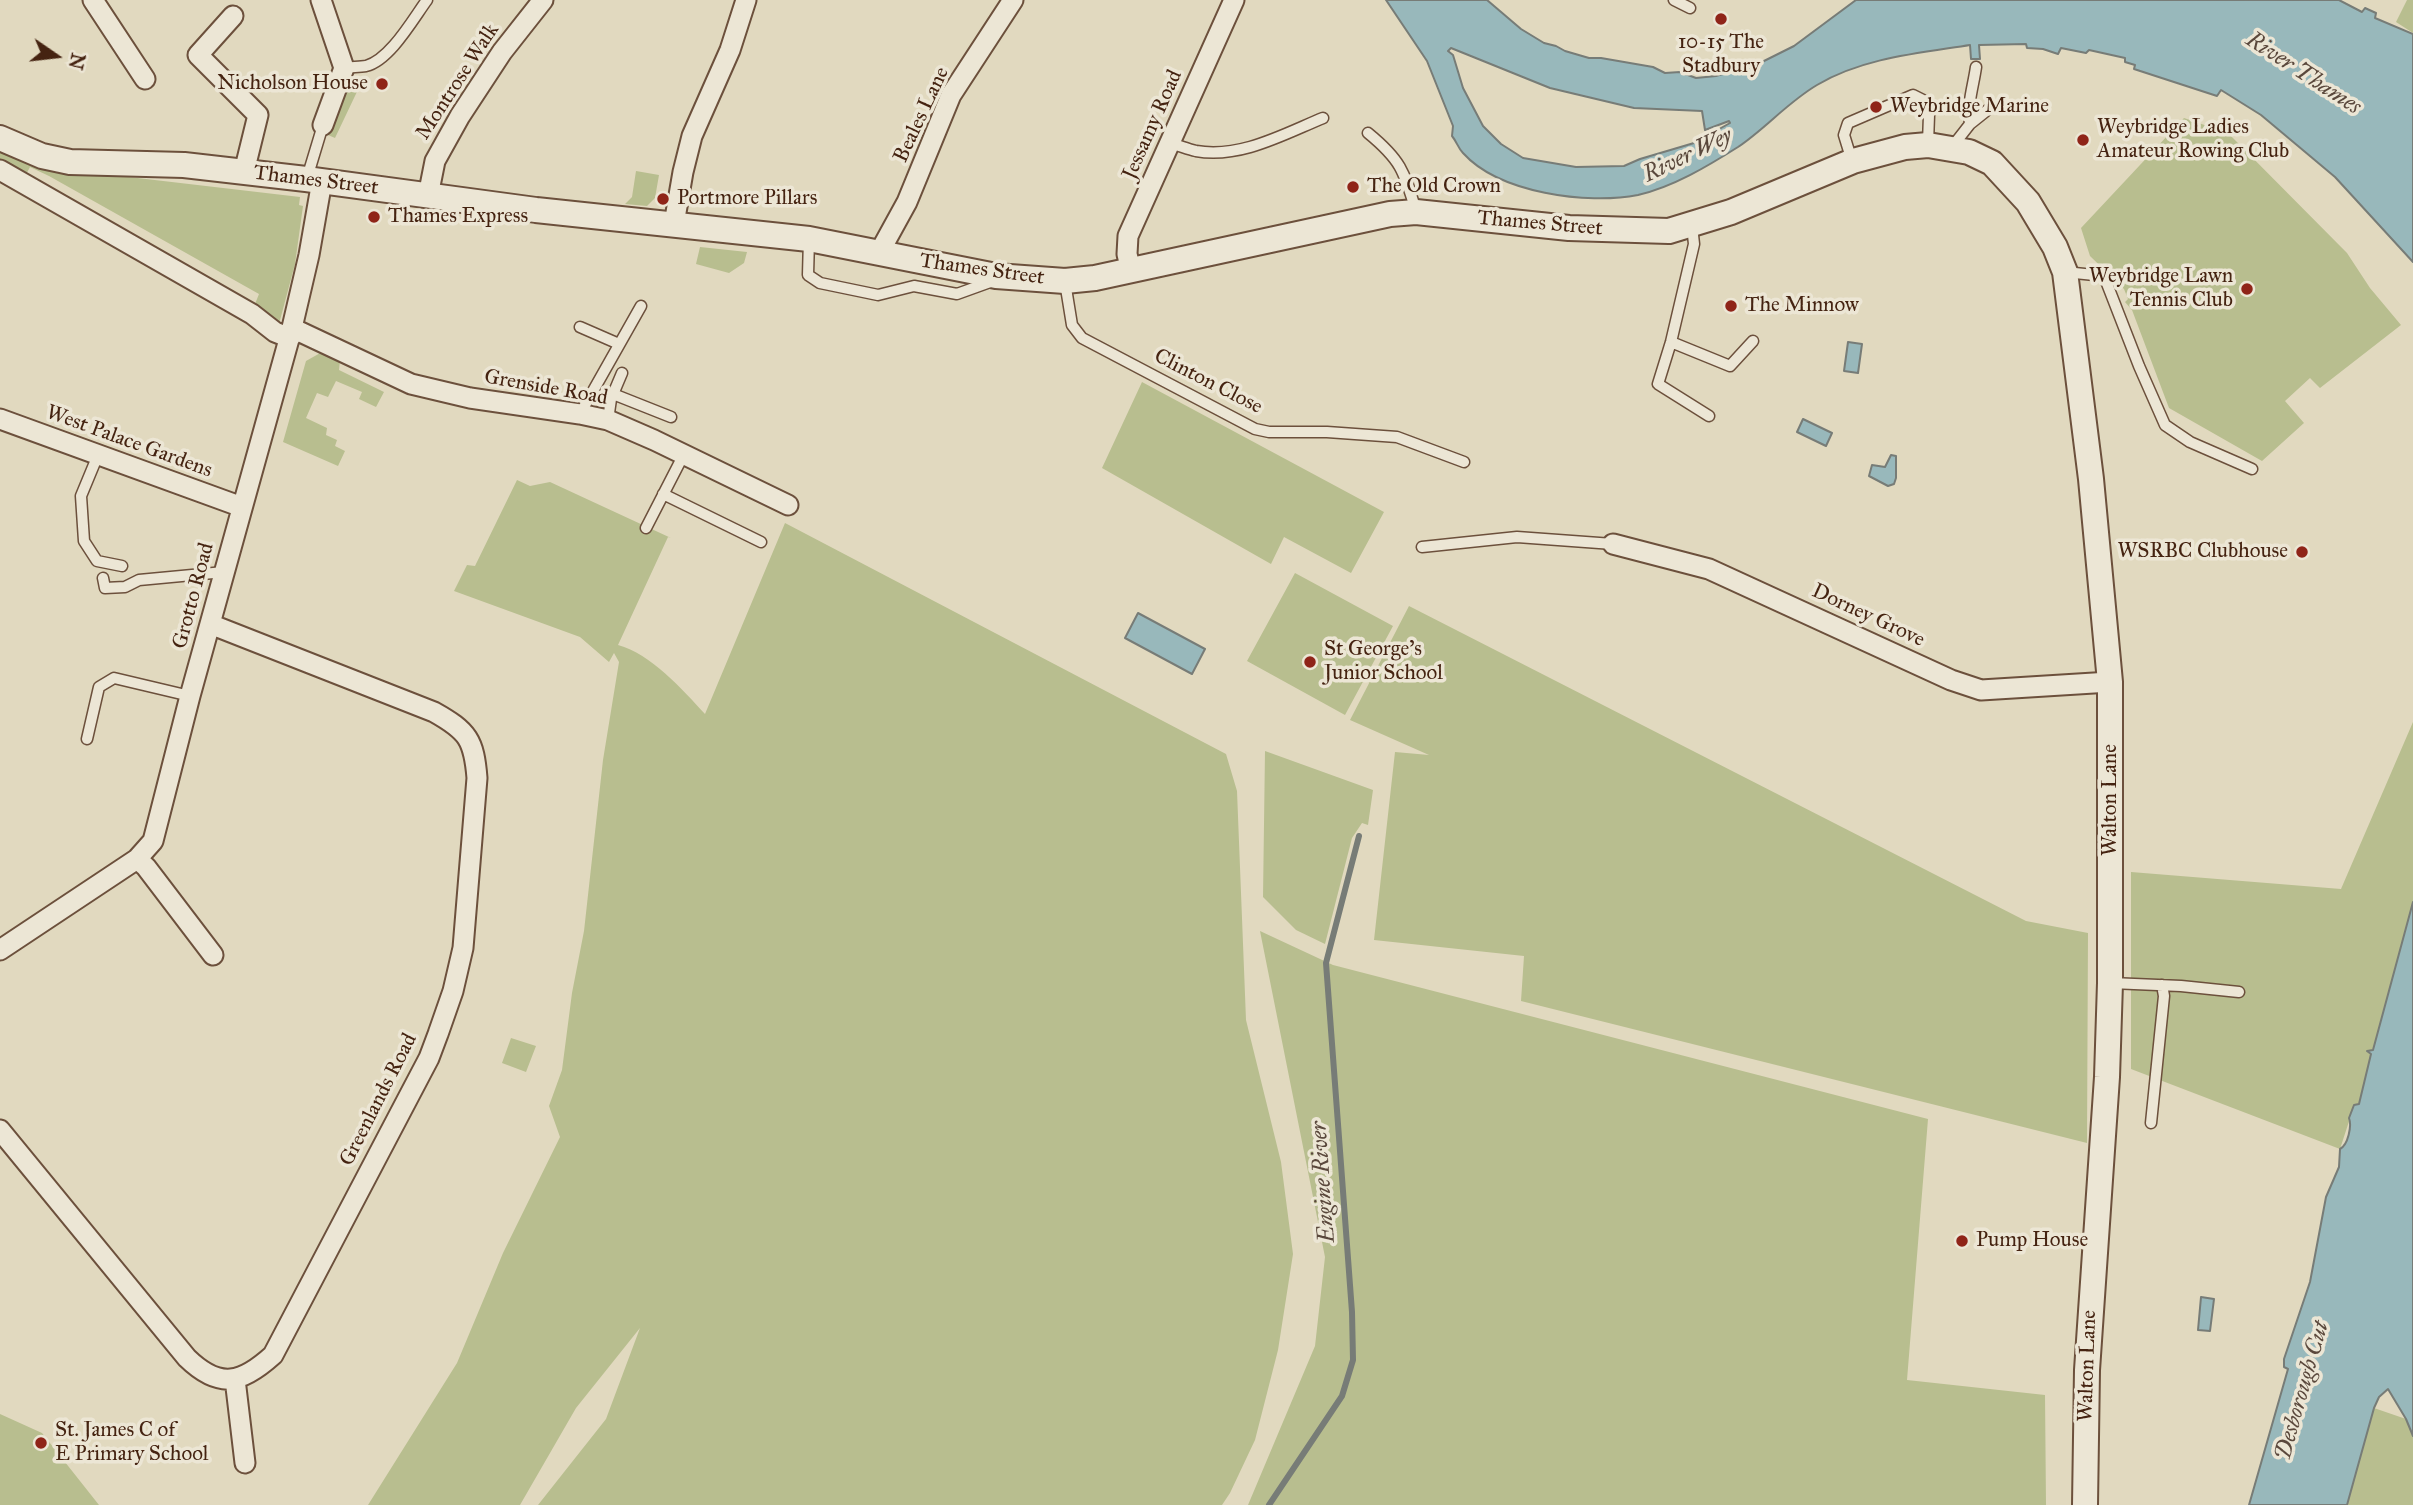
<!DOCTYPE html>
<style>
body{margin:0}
#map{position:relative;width:2413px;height:1505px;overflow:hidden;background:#e1d9bf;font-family:"IM FELL Great Primer",serif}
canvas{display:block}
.north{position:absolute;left:21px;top:21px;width:70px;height:70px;-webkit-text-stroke:5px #ece6d5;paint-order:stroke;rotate:104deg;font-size:19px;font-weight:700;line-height:28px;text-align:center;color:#452311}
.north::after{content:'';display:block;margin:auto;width:24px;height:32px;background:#452311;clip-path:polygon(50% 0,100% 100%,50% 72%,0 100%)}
</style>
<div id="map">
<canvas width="2413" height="1505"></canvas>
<div class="north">N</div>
</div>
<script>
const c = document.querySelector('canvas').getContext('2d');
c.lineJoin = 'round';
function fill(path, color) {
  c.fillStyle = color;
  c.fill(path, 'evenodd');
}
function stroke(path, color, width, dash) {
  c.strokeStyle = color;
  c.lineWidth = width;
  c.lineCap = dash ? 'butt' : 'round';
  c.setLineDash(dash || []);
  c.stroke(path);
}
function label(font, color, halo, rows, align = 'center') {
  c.font = font + ' "IM FELL Great Primer",serif';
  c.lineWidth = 7;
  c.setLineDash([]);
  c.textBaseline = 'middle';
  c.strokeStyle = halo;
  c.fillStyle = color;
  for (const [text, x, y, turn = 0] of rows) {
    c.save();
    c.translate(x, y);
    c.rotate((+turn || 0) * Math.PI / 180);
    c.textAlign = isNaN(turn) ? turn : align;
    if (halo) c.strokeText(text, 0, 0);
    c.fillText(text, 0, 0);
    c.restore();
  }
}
fill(new Path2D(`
 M2407 0H2413V33L2396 22Z
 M364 77 335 138 328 135C334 115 342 85 364 77Z
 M2184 118 2228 133 2347 253 2370 288 2401 325 2320 388 2310 378 2285 401 2304 423 2262 461 2169 408 2132 310 2125 302 2128 299 2124 289 2090 256 2081 228Z
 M0 149 52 168 300 197 299 205 303 206 295 264 279 324 253 309 259 294 49 176 30 167 22 182 0 168Z
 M636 171 659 175 655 198 647 206 625 204 632 197Z
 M700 247 747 252 744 263 729 273 696 264Z
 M322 352 340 360 339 370 384 392 376 407 359 399 362 392 336 381 328 397 317 393 306 418 327 428 326 435 337 440 335 446 345 451 338 466 283 442 306 361Z
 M1142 382 1384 512 1351 573 1284 537 1271 564 1102 468Z
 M517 480 530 486 550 482 671 538 668 537 618 645C651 654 682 689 705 714L785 523 1226 754 1237 791 1246 1020 1281 1162 1293 1254 1278 1350 1255 1440 1230 1493 1222 1505H538L606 1419 640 1328 576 1408 520 1505H368L457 1363 503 1253 560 1137 549 1106 562 1070 572 993 584 931 603 760 619 662 614 653 609 662 580 637 454 591 467 565 475 566Z
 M1295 573 1393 626 1345 715 1247 661Z
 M1409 606 2026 921 2088 933 2087 1143 1521 1001 1524 956 1374 940 1395 752 1429 755 1350 720Z
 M2413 722V908L2359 1105 2354 1106 2340 1149 2131 1069V872L2341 889Z
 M1265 751 1373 790 1368 825 1362 823 1352 838 1325 944 1296 930 1263 897Z
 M1260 931 1333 965 1928 1119 1907 1380 2045 1395 2046 1505H1248L1315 1346 1325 1257Z
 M511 1038 536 1046 526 1072 502 1063Z
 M2374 1408 2406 1419 2413 1431V1505H2347Z
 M0 1414 42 1433 99 1505H0Z`), '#b8be8f');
const water = new Path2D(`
 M1386 0H1487L1521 29 1544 43 1556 46 1565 51 1589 58H1601L1653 67 1665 73 1680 72 1696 78 1716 76 1762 62 1794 46 1856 0H2339L2362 12 2365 8 2376 13 2375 18 2413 34V262L2335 177 2261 115 2221 90 2217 96 2134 69 2135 65 2125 62V58L2089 50 2086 53 2061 48 2058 54 2043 49 2027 48 2026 44 1979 45 1980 59H1971L1970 45C1919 53 1862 58 1817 85 1788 102 1765 129 1738 147 1708 166 1673 187 1638 195 1587 205 1499 193 1463 153 1458 148 1457 142 1452 136L1453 126 1427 61ZM1451 48 1550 88 1634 108 1702 111 1705 130 1729 121 1730 123 1694 143 1640 159 1624 166 1576 167 1523 158 1501 144 1483 126 1463 88 1453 55 1448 51Z
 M1848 342 1862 344 1858 373 1844 371Z
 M1803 419 1832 433 1826 446 1797 432Z
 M1891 455 1896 456V478L1894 484 1888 486 1869 476 1872 465 1885 467Z
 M1138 613 1205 649 1192 674 1125 638Z
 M2413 902V1436L2406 1419 2388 1389 2379 1397 2374 1408 2347 1505H2249L2288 1369 2284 1367V1359L2310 1282 2326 1197 2339 1167 2340 1149C2348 1145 2352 1126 2349 1118L2354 1105 2359 1104 2371 1054 2367 1051 2373 1050Z
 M2201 1297 2214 1299 2210 1331 2198 1330Z`);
fill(water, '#98b8bb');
stroke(water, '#777c77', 2);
stroke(new Path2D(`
 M1269 1505 1342 1396 1353 1360 1352 1312 1326 963 1359 836`), '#777c77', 6);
const service = new Path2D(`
 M1674 0 1690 8
 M344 68C351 67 359 67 366 66 390 60 413 19 427 0
 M1970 124C1967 103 1973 88 1976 67
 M1368 133C1401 160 1404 171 1416 211
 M1169 143C1178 145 1187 149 1196 151 1240 159 1284 134 1323 118
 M1952 147 1970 124 1990 108
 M1852 161 1844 135 1848 123 1913 95 1925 101 1929 115 1928 143
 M307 178 323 125
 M1692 226 1694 244 1671 342 1658 384 1709 416
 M809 239 808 275 820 283 878 295 914 286 957 294 993 281
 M2065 272 2104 276 2139 366 2165 425 2190 442 2252 469
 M1065 282 1072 325 1082 338 1255 429 1269 432H1327L1397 437 1464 462
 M580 327 619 344
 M1671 342 1730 366 1753 341
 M613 394 671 417
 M580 414 641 306
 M608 420 611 399 622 373
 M98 455 81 496 84 541 97 561 122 566
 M663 494 761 542
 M646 528 684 454
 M1422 547 1517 537 1613 544
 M103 578 105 588 125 587 139 580 224 572
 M87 739 99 687 114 678 190 696
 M2111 983 2181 986 2239 992
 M2151 1123 2164 996 2162 985`);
const minor = new Path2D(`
 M93 0 145 79
 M321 0 344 68 323 125
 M233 16 198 55 258 115 244 172
 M0 170 252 314 275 332 290 338
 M428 196 435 161 460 116 502 52 543 0
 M674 224 683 172 692 136 730 50 746 0
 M879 253 907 202 951 95 1013 0
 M1131 271 1127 254 1128 236 1234 0
 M292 328 411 384 470 398 580 414 608 420 654 440 788 505
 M0 419 242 507
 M1613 544 1709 569 1951 680 1981 690 2110 682
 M137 859 146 867 213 955
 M0 950 137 859 153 841 190 696 291 332 309 255 322 181
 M0 1130 187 1358C220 1390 242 1383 273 1355L429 1058 438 1034 453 991 463 948 477 778C474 740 468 731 434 712L210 624
 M235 1379 245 1463`);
const tertiary = new Path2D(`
 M0 138 42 156 70 162 184 165 306 179 536 210 809 239 996 276 1065 281 1095 278 1390 214 1416 212 1569 228 1669 231 1731 212 1853 161 1905 147 1928 145 1969 152 1992 163 2028 202 2055 247 2065 272 2091 479 2110 682V983L2107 1077 2087 1370 2085 1505`);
stroke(service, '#6c503c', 13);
stroke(minor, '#6c503c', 23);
stroke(tertiary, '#6c503c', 28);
stroke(service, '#ece6d5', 10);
stroke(minor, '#ece6d5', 19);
stroke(tertiary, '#ece6d5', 24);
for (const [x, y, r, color] of [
 [1721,19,7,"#8f2418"],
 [382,84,7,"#8f2418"],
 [1876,107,7,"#8f2418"],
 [2083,140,7,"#8f2418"],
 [1353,187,7,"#8f2418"],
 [663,199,7,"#8f2418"],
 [374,217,7,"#8f2418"],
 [2247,289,7,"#8f2418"],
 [1731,306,7,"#8f2418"],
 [2302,552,7,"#8f2418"],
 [1310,662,7,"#8f2418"],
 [1962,1241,7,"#8f2418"],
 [41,1443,7,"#8f2418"]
]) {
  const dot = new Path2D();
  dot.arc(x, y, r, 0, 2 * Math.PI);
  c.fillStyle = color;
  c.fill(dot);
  stroke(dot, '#ece6d5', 2.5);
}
label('21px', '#452311', '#ece6d5', [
 ["10-15 The",1721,43,"center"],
 ["Stadbury",1721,67,"center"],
 ["Nicholson House",368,84,"right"],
 ["Weybridge Marine",1890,107],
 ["Weybridge Ladies",2097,128],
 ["Amateur Rowing Club",2097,152],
 ["The Old Crown",1367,187],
 ["Portmore Pillars",677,199],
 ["Thames Express",388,217],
 ["Weybridge Lawn",2233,277,"right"],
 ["Tennis Club",2233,301,"right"],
 ["The Minnow",1745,306],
 ["WSRBC Clubhouse",2288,552,"right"],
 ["St George's",1324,650],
 ["Junior School",1324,674],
 ["Pump House",1976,1241],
 ["St. James C of",55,1431],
 ["E Primary School",55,1455]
], 'left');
label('21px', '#452311', '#ece6d5', [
 ["Montrose Walk",458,82,-57],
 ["Beales Lane",922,115,-65],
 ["Jessamy Road",1153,125,-66],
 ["Thames Street",316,181,7],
 ["Thames Street",1540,224,5],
 ["Thames Street",982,270,8],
 ["Clinton Close",1208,382,27],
 ["Grenside Road",546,388,10],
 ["West Palace Gardens",129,442,20],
 ["Grotto Road",194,596,-75],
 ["Dorney Grove",1868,616,25],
 ["Walton Lane",2111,800,-90],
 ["Greenlands Road",379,1100,-63],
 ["Walton Lane",2088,1366,-88]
]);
label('italic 23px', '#5a483c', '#ece6d5', [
 ["River Thames",2303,74,33],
 ["River Wey",1688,156,-26],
 ["Engine River",1324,1182,-94],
 ["Desborough Cut",2303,1391,-74]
]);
</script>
